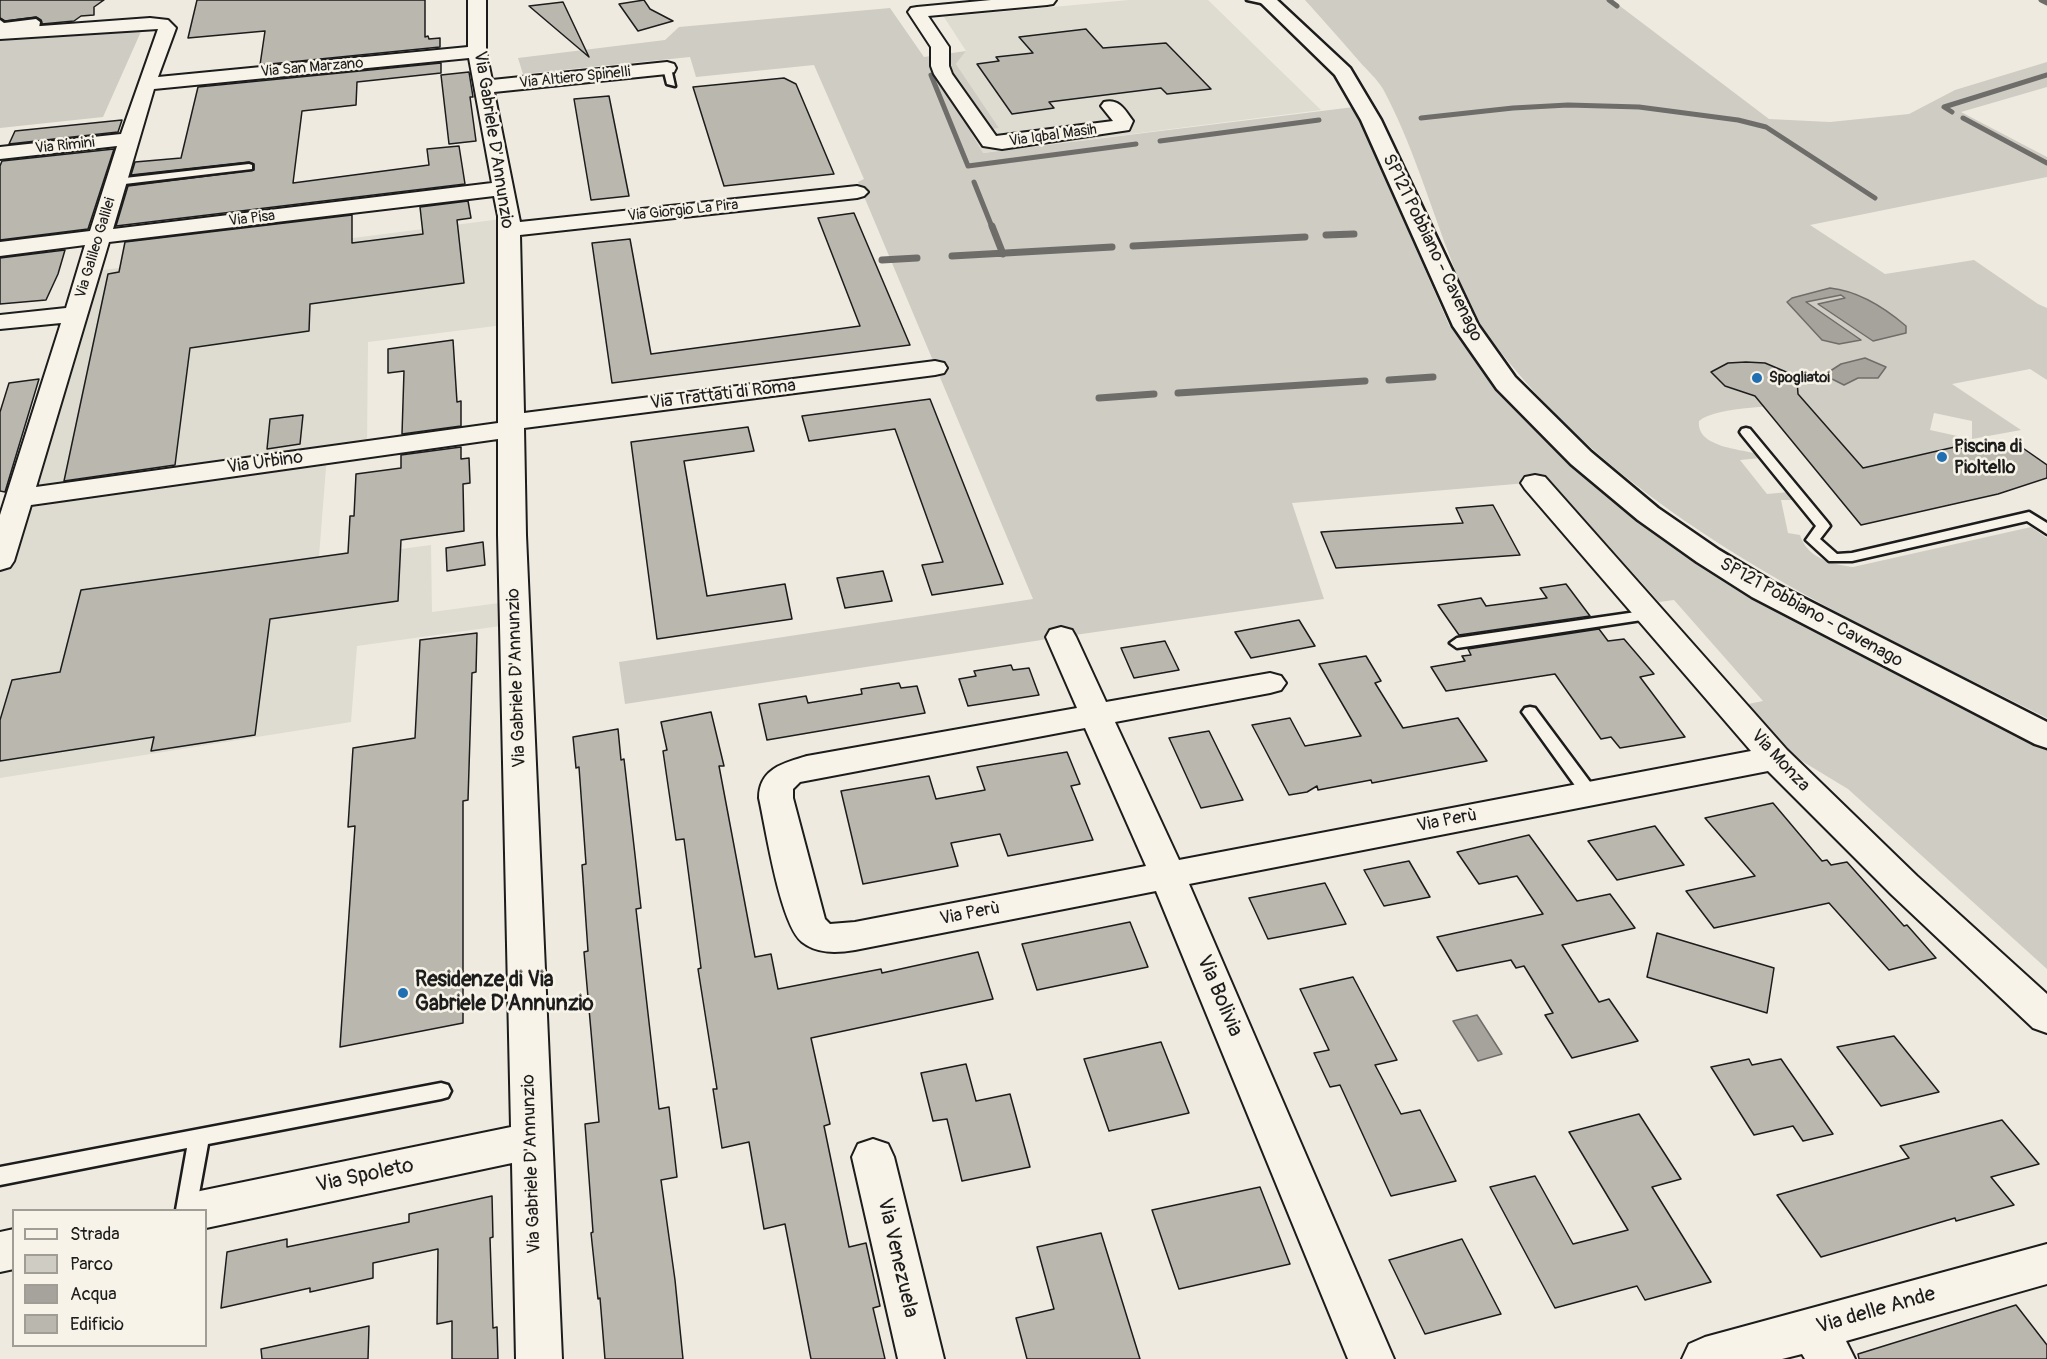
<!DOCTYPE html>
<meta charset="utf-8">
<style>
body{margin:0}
#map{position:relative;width:2047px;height:1359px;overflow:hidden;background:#eeeae0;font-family:Pangolin,sans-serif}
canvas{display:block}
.legend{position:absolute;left:12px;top:1209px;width:195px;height:138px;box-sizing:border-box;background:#f7f3e8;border:2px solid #9f9d96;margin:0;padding:8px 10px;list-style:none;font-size:18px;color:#1c1c1c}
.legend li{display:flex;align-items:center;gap:12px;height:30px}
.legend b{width:30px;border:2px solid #9f9d96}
</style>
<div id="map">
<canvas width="2047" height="1359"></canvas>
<ul class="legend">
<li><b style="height:8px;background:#f7f3e8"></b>Strada</li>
<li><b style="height:16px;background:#cfccc3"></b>Parco</li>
<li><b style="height:16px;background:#a6a39d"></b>Acqua</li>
<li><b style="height:16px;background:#bab7af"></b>Edificio</li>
</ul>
</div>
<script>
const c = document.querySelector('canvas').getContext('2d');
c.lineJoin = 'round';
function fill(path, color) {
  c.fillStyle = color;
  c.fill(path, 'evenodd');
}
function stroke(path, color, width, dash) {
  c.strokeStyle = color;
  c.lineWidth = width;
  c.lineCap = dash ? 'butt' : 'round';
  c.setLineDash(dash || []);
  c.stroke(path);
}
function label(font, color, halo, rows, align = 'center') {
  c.font = font + ' Pangolin,sans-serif';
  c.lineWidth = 5;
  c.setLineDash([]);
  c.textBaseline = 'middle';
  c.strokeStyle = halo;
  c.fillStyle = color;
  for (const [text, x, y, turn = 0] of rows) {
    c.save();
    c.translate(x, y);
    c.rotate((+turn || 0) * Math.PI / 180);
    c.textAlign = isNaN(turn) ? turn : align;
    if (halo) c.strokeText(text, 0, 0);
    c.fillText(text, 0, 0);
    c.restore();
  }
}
fill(new Path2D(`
 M1129 0H1208L1321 110 982 153 970 133 999 128 956 64 966 51 944 17Z
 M509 218 511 324 368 342 367 449 327 455 319 556 400 545 401 549 431 545 432 612 514 601 515 624 357 646 351 722 0 778V561L88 272Z`), '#dedbd1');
fill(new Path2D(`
 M1305 0H1612L1769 119 1830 122 1909 114 1955 90 2047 62V87L1961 112 2047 157V177L1810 225 1885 274 1974 260 2038 304 2047 308V380L2030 369 1952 384 2021 430 1972 439V421L1934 413 1930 430 1971 439 1952 442 1956 446 1863 468 1808 405C1783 406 1717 406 1699 421 1696 447 1740 449 1758 454L1761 458 1740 460 1767 494 1789 492 1793 500H1781L1788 533 1800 535C1807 558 1831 564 1853 567L2031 527 2047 538V718C1844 616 1618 519 1482 327 1467 306 1458 278 1449 254 1428 199 1411 141 1383 89 1377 79 1367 70 1359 61 1341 40 1323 20 1305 0Z
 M890 8 924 57 966 51 956 64 999 128 971 133 983 153 1354 107 1449 325 1491 379 1586 475 2047 744V969L1848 789 1782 749 1748 704 1763 701 1674 600 1659 602 1551 481 1292 503 1324 599 1061 637 625 704 619 662 1033 599 858 182 864 179 814 65 696 77 690 57 523 74 518 58 665 40 679 27Z
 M143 27 103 117 0 128V37Z`), '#cfccc3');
const water = new Path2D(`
 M1830 288C1858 291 1885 308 1906 326V333L1873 341 1818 304 1845 298 1841 295 1806 302 1861 340 1839 344 1822 340 1787 302 1792 298Z
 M1865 358 1886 367 1878 378H1858L1844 385 1824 375 1841 364Z
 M1477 1015 1502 1054 1478 1061 1453 1021Z`);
fill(water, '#a6a39d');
stroke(water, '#6f6d69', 1.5);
stroke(new Path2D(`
 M1609 0 1617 6
 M2041 0 2047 3
 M931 75 968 166 1136 144
 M1952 112 1944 107 2047 75
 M1421 118 1513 108 1568 105 1639 107 1738 120 1766 127 1875 198
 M1963 118 2047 163
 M1160 141 1319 120
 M974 182 992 227`), '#6f6d69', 5);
stroke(new Path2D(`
 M992 226 1003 254
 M1326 235 1354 234
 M1133 246 1305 237
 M952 256 1112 247
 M882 260 917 258
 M1389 380 1433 377
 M1178 393 1365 381
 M1099 398 1154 394`), '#6f6d69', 7);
const building = new Path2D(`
 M0 0H104L94 7V15L81 16 74 21 42 24 41 20 36 17 5 21 0 18Z
 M197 0H425V37L428 36 429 39 440 38V47L260 65 265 31 188 38Z
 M644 0 650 9 673 21 638 31 619 4Z
 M563 2 589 57 529 6Z
 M1086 29 1103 48 1166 43 1211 89 1167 94 1161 88 1049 102 1054 108 1012 114 977 64 999 61 996 57 1033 53 1019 37Z
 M441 63V73L357 82 356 105 302 111 293 183 429 165 427 149 459 146 465 184 116 226 128 186 254 170V164L249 162 131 175 135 162 181 158 198 87Z
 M469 72 473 97H470L476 141 449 144 441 75Z
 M784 78 796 84 834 174 724 186 693 87Z
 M609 96 629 196 591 200 574 99Z
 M122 120 118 132 9 144 15 131Z
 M114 149 88 229 0 240V166L2 161Z
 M468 201 471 218 457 220 464 283 310 304 309 331 190 348 175 465 64 481 108 274 119 272 125 242 352 215V243L423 234 420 207Z
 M854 213 910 345 612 383 592 243 630 239 651 354 860 326 818 218Z
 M65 250 58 274 46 300 0 304V258Z
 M453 340 457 402 461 401V426L402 434 404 371 388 373V349Z
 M1746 362 1765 363 1791 374 1797 380 1798 394 1863 468 1959 446 1968 453 2017 444 2047 465V478L1998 494 1861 525 1755 396 1725 386 1711 372 1728 363Z
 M39 379 5 492 0 491V412L9 383Z
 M930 399 1003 584 932 595 922 565 943 562 895 429 809 441 802 416Z
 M303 415 300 444 267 449 270 419Z
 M748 427 754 451 684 461 707 596 785 584 792 619 657 639 631 442Z
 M461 447V459L469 458 470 483 463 484 464 531 401 540 398 601 270 619 255 735 151 751 154 737 0 761V720L12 680 60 672 81 590 348 553 350 516H354L356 474 401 468V455Z
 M1493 505 1520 555 1336 568 1321 532 1463 523 1456 508Z
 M483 542 485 565 447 571 446 548Z
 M883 571 892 601 845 608 837 578Z
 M1566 584 1590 616 1459 635 1438 605 1481 598 1486 606 1547 598 1540 588Z
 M1299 620 1315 646 1251 658 1235 632Z
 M1599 629 1608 641 1624 639 1654 674 1640 677 1685 737 1620 748 1611 737 1601 739 1555 674 1446 691 1431 667 1465 661 1462 656 1471 655 1468 649Z
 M477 633 476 672 472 673 468 800 463 801V1023L340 1047 355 826 348 827 353 748 415 738 420 640Z
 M1165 641 1179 670 1134 678 1121 648Z
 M1366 656 1381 681 1375 683 1403 728 1458 718 1487 761 1372 783 1371 780 1318 790 1317 786 1307 792 1289 795 1252 725 1290 718 1305 746 1361 736 1319 664Z
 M1011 665 1013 670 1029 668 1039 695 968 706 959 679 976 676 974 671Z
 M899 683 901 688 917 686 925 713 767 740 759 704 806 696 808 703 862 694 861 689Z
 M711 712 724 766H719L755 957 771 954 778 989 881 969 882 973 978 952 993 999 811 1038 830 1124 824 1126 849 1247 866 1243 880 1306 873 1308 885 1359H811L785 1224 764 1229 749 1142 722 1148 713 1089H717L698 969 701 968 684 839 676 840 663 751 667 750 661 722Z
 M618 729 621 760 624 759 635 855 641 908 636 909 659 1109 669 1107 677 1177 661 1180 675 1280 683 1359H605L600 1298 598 1299 591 1233 593 1232 585 1124 599 1122 584 952 588 951 582 865 586 864 579 767 576 768 573 737Z
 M1209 731 1243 800 1201 808 1169 738Z
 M1067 752 1080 784 1071 786 1093 840 1008 856 1000 834 951 843 958 866 863 884 841 791 929 776 936 799 985 790 977 767Z
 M1773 803 1822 861 1827 860 1831 865 1847 862 1904 926 1907 925 1936 958 1889 970 1829 903 1714 928 1686 891 1755 876 1705 818Z
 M1655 826 1684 865 1617 880 1588 841Z
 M1529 835 1577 901 1610 894 1635 928 1562 945 1599 1002 1609 999 1638 1041 1572 1058 1545 1015 1553 1013 1524 966 1516 968 1511 960 1457 971 1437 937 1543 914 1517 876 1479 884 1457 852Z
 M1409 861 1430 897 1384 906 1364 870Z
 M1325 883 1346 924 1268 939 1249 898Z
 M1130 922 1148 967 1037 990 1022 944Z
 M1657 933 1774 968 1767 1013 1647 977Z
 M1353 977 1397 1060 1375 1065 1401 1114 1420 1110 1456 1181 1391 1196 1340 1085 1330 1087 1314 1053 1329 1050 1300 989Z
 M1894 1036 1939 1092 1881 1106 1837 1047Z
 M1161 1042 1189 1113 1109 1131 1084 1059Z
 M1749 1059 1752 1065 1781 1059 1833 1134 1803 1141 1793 1126 1754 1135 1711 1067Z
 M966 1064 976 1101 1010 1094 1030 1167 962 1181 947 1119 933 1121 921 1073Z
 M1639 1114 1681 1179 1652 1187 1711 1282 1645 1300 1637 1286 1555 1308 1490 1187 1535 1176 1573 1244 1628 1230 1569 1132Z
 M2002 1120 2039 1164 1991 1177 2014 1205 1956 1221 1955 1218 1821 1257 1777 1195 1909 1158 1900 1146Z
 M1260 1187 1290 1264 1179 1289 1152 1210Z
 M492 1196 493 1237 490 1238 493 1328 497 1327 498 1359H452V1321L437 1324 438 1249 373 1263V1278L310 1292V1288L221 1308 227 1252 287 1239V1247L409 1222V1214Z
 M1101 1233 1140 1359H1027L1016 1318 1054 1309 1037 1247Z
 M1462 1239 1501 1314 1425 1334 1389 1260Z
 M2016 1305 2047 1345V1359H1859L1858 1354Z
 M369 1326 368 1359H262L261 1349Z`);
fill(building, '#bab7af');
stroke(building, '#1c1c1c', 1.5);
const service = new Path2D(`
 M1247 0H1267L1274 3 1270 5Z
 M36 19 40 22 39 28 0 34V20L4 23Z
 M667 65 671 68 675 86 667 84 663 68Z
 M249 164 252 165V169L116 185 111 182 116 179Z
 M1746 428 1750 429 1828 523 1830 526 1820 539 1837 554 1852 553 2029 512 2047 523V534L2027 521 1852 561H1829L1806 540 1816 526 1742 435 1740 432 1742 429Z
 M1650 610 1657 615 1655 618 1457 648 1450 643 1457 638Z
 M1530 707 1535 708 1596 790 1598 794 1596 798H1584L1525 716 1522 712 1525 708Z
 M441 1083 448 1085 451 1091 448 1097 441 1099 208 1144 196 1210H176L187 1148 0 1185V1167Z`);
const minor = new Path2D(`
 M468 0H486V52L492 80 667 62 674 64 676 68 674 72 667 74 494 92 520 222 857 186 864 188 868 192 864 196 857 198 520 235 524 413 935 361 944 363 947 368 944 373 935 375 524 428 526 535 562 1359H516L512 1163 206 1228V1210H179L185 1197 200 1191 511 1127 498 535V439L31 505 14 561 10 567 0 570V515L61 323 0 329V315L66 308 85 245 0 256V242L90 231 117 146 0 159V147L121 134 158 29 0 39V29L150 18 168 20 176 28 158 77 468 47ZM469 58 492 183 113 229 154 89ZM494 196 498 216V423L36 487 109 242Z
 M991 0H1056L1053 4 1047 5 928 16 949 47V66L952 74 996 136 1113 121 1101 106 1104 102C1119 98 1125 110 1133 121L1129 130 1002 149 983 146 934 74 931 66V47L908 12 911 8 917 7Z
 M1535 475 1545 477 1787 750 1917 876 2047 994V1033L2033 1028 1891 894 1768 771 1189 884 1394 1359H1348L1156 891 855 950C837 953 817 954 802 942 780 924 766 829 759 798 759 769 783 763 807 756L1077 708 1046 637 1050 630 1061 627 1072 630 1076 637 1106 702 1270 673 1281 676 1286 683 1281 690 1270 693 1115 722 1179 860 1751 751 1525 489 1521 483 1525 477ZM1085 728 1146 866 855 922 830 924 825 919 793 798V789L800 782Z
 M873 1139 888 1144 894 1157 944 1359H898L852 1157 858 1144Z
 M14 1229V1269L0 1272V1232Z
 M2047 1244V1284L1846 1341 1855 1359H1805L1802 1354 1782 1359H1682L1689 1344 1705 1337Z`);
const tertiary = new Path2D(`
 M1258 0H1277L1350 68 1381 120 1478 325 1515 377 1591 452 1658 508 1719 550 1774 583 2047 722V748L2035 744 1752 597 1697 562 1638 520 1571 464 1497 389 1453 326 1361 120 1335 75Z`);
stroke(service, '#1c1c1c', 5);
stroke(minor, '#1c1c1c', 4);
stroke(tertiary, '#1c1c1c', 5);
fill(service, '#f7f3e8');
fill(minor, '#f7f3e8');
fill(tertiary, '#f7f3e8');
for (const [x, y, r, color] of [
 [1757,378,6,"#1f6fb2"],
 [1942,457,6,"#1f6fb2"],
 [403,993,6,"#1f6fb2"]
]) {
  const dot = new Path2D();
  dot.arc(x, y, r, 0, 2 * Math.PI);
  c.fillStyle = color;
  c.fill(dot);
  stroke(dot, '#f7f3e8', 2);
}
label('15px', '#1c1c1c', '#f7f3e8', [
 ["Via San Marzano",312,68,-5],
 ["Via Altiero Spinelli",575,78,-6],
 ["Via Iqbal Masih",1053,136,-8],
 ["Via Rimini",65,146,-6],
 ["Via Giorgio La Pira",683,211,-6],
 ["Via Pisa",252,219,-7],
 ["Via Galileo Galilei",96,248,-73]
]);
label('bold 15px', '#1c1c1c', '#f7f3e8', [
 ["Spogliatoi",1769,378]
], 'left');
label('18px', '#1c1c1c', '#f7f3e8', [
 ["Via Gabriele D'Annunzio",493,140,81],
 ["SP121 Pobbiano - Cavenago",1432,248,64],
 ["Via Trattati di Roma",723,395,-7],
 ["Via Urbino",265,463,-8],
 ["SP121 Pobbiano - Cavenago",1811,613,29],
 ["Via Gabriele D'Annunzio",517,678,-92],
 ["Via Monza",1780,761,47],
 ["Via Perù",1447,821,-11],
 ["Via Perù",970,914,-11],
 ["Via Gabriele D'Annunzio",532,1164,-92]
]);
label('bold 18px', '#1c1c1c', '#f7f3e8', [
 ["Piscina di",1954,447],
 ["Pioltello",1954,468]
], 'left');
label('bold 21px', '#1c1c1c', '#f7f3e8', [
 ["Residenze di Via",415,981],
 ["Gabriele D'Annunzio",415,1005]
], 'left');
label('21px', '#1c1c1c', '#f7f3e8', [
 ["Via Bolivia",1219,996,67],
 ["Via Spoleto",365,1176,-12],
 ["Via Venezuela",897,1258,77],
 ["Via delle Ande",1876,1311,-16]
]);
</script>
